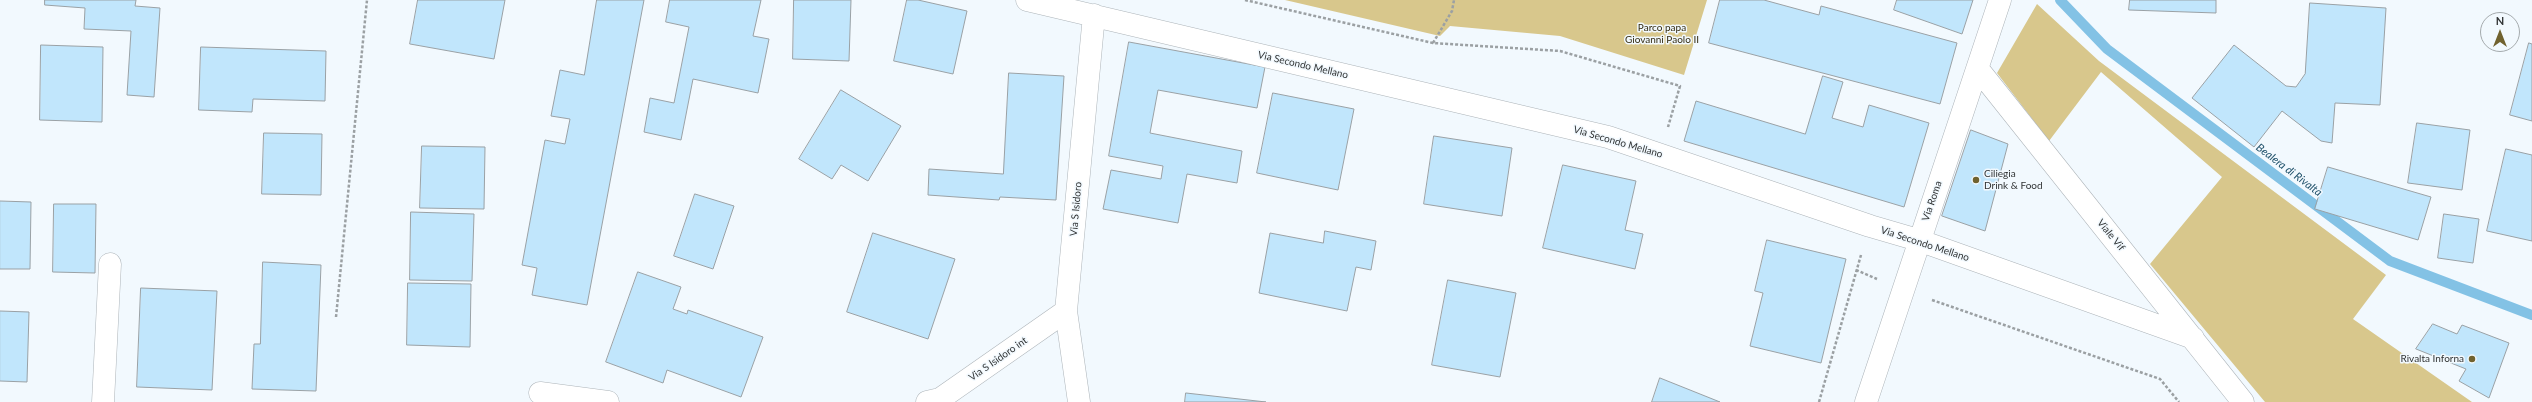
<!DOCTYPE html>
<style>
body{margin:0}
#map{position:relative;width:2532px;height:402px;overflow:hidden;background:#f2f9fe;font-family:Lato,sans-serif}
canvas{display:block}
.north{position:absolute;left:2480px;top:12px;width:40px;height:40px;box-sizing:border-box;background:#f2f9fe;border:1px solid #a4aaad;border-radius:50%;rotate:0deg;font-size:11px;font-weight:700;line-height:16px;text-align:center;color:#303334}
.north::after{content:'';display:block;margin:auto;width:14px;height:18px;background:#70622f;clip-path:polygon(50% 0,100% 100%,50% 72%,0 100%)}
</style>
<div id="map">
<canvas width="2532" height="402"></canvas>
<div class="north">N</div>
</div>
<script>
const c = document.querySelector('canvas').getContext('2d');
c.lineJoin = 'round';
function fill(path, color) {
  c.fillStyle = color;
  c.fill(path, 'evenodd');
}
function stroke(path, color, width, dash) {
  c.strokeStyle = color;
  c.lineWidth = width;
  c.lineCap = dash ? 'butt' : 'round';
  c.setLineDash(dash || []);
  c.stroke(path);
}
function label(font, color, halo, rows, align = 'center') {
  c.font = font + ' Lato,sans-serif';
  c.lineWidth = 3;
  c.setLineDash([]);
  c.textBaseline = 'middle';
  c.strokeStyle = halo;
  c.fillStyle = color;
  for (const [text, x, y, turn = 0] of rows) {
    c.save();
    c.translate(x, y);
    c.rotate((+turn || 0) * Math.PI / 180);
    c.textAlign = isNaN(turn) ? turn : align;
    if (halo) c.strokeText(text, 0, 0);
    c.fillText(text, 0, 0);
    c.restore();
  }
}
fill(new Path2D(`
 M1285 0H1707L1684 75 1560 36 1450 26 1440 36Z
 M2037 4 2099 61 2386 275 2353 319 2472 402H2265L2150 264 2222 177 2101 72 2049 141 1997 73Z`), '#d8c78c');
stroke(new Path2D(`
 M2060 0 2107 49 2390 261 2532 315`), '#83c2e5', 10);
const building = new Path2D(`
 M45 0H136L135 6 160 8 154 97 127 95 131 31 84 29 85 8 45 5Z
 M418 0H505L494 59 410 44Z
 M597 0H644L587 305 532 295 537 268 522 265 545 140 565 144 570 119 551 116 560 70 584 75Z
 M670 0H761L753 36 769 39 758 93 693 79 681 140 644 132 650 98 674 103 689 27 666 22Z
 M794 0H851L849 61 793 59Z
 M907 0H918L967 11 953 74 894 61Z
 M1720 0H1764L1819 15 1821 6 1957 43 1940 104 1709 43Z
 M1897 0H1973L1962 34 1894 10Z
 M2130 0H2216V13L2129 10Z
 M2310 3 2386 8 2380 105 2335 103 2332 143 2321 141 2282 111 2254 147 2192 98 2234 45 2286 86 2296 87 2305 74Z
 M1129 42 1265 67 1257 108 1158 90 1150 133 1242 151 1237 183 1187 174 1178 223 1103 209 1111 170 1161 179 1163 166 1109 156Z
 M2529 43 2532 44V121L2510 115Z
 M41 45 103 47 102 122 40 120Z
 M201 47 326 51 325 101 253 99 252 112 199 110Z
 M1009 73 1064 76 1056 200 1000 197 999 200 928 195 929 169 1003 174Z
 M1823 76 1843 82 1832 118 1863 127 1869 105 1929 123 1904 207 1684 141 1696 101 1805 134Z
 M841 90 901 126 868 181 841 165 832 179 799 159Z
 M1273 93 1354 109 1338 190 1257 173Z
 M2417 123 2470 130 2462 190 2408 183Z
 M1971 130 2008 144 1985 231 1942 216Z
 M264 133 322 134 321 195 262 194Z
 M1434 136 1512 148 1502 216 1424 204Z
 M422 146 485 147 484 209 420 208Z
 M2506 149 2532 155V241L2487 231Z
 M1563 165 1636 181 1625 230 1643 234 1635 269 1543 248Z
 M2328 167 2431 197 2418 240 2315 209Z
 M695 194 734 206 713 269 674 256Z
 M0 201 31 202 30 269H0Z
 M54 204H96L95 273 53 272Z
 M411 212 474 214 472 281 410 280Z
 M2444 214 2479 219 2473 263 2438 258Z
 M1325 231 1376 241 1371 270 1356 267 1347 311 1259 293 1270 233 1323 243Z
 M873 233 955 259 928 339 847 312Z
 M1767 240 1846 259 1821 363 1750 346 1763 293 1755 291Z
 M263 262 321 265 316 391 252 389 254 344H260Z
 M638 272 681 287 673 309 687 314 688 310 763 337 741 397 667 370 663 383 606 362Z
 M1448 280 1516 293 1500 377 1432 365Z
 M408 283 471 284 470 347 407 345Z
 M141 288 217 291 212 390 137 387Z
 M0 311 29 312 27 382 0 381Z
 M2433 324 2457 334 2462 325 2509 343 2489 398 2459 381 2466 369 2416 349Z
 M1660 378 1720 402H1652Z
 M1186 393 1266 402H1185Z`);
fill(building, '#c1e6fc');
stroke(building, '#9aa1a5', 1);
const street = new Path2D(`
 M1027 0 1608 137 1870 226 1918 240 2193 338
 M1978 69 2243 402
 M540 393 608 402
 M103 402 110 264
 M927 402 940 399 1066 311
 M1079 402 1066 311 1094 15
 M1866 402 2000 0`);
stroke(street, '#adb4b9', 23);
stroke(new Path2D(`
 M1245 0 1433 43 1560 51 1680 86 1668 127
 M1433 43 1452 11 1454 0
 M1856 270 1877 279
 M1932 300 2160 379 2179 402
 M336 317 367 0
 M1819 402 1861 255`), '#9ba0a3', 2.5, [3, 2]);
stroke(street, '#fff', 22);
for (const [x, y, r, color] of [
 [1976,180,4,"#70622f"],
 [2472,359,4,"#70622f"]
]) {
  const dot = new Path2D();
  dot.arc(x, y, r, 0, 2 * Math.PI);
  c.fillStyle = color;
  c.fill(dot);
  stroke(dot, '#f2f9fe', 1.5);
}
label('10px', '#322a0f', '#f2f9fe', [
 ["Parco papa",1662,28],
 ["Giovanni Paolo II",1662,40]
]);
label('10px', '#303334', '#f2f9fe', [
 ["Via Secondo Mellano",1303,65,13],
 ["Via Secondo Mellano",1618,142,16],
 ["Via Roma",1932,201,-71],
 ["Via S Isidoro",1076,209,-85],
 ["Viale Vif",2111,235,51],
 ["Via Secondo Mellano",1925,244,18],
 ["Via S Isidoro int",998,359,-35]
]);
label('10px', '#303334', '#f2f9fe', [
 ["Ciliegia",1984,174],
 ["Drink & Food",1984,186],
 ["Rivalta Inforna",2464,359,"right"]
], 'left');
label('italic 11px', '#22536c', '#f2f9fe', [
 ["Bealera di Rivalta",2289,170,37]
]);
</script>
